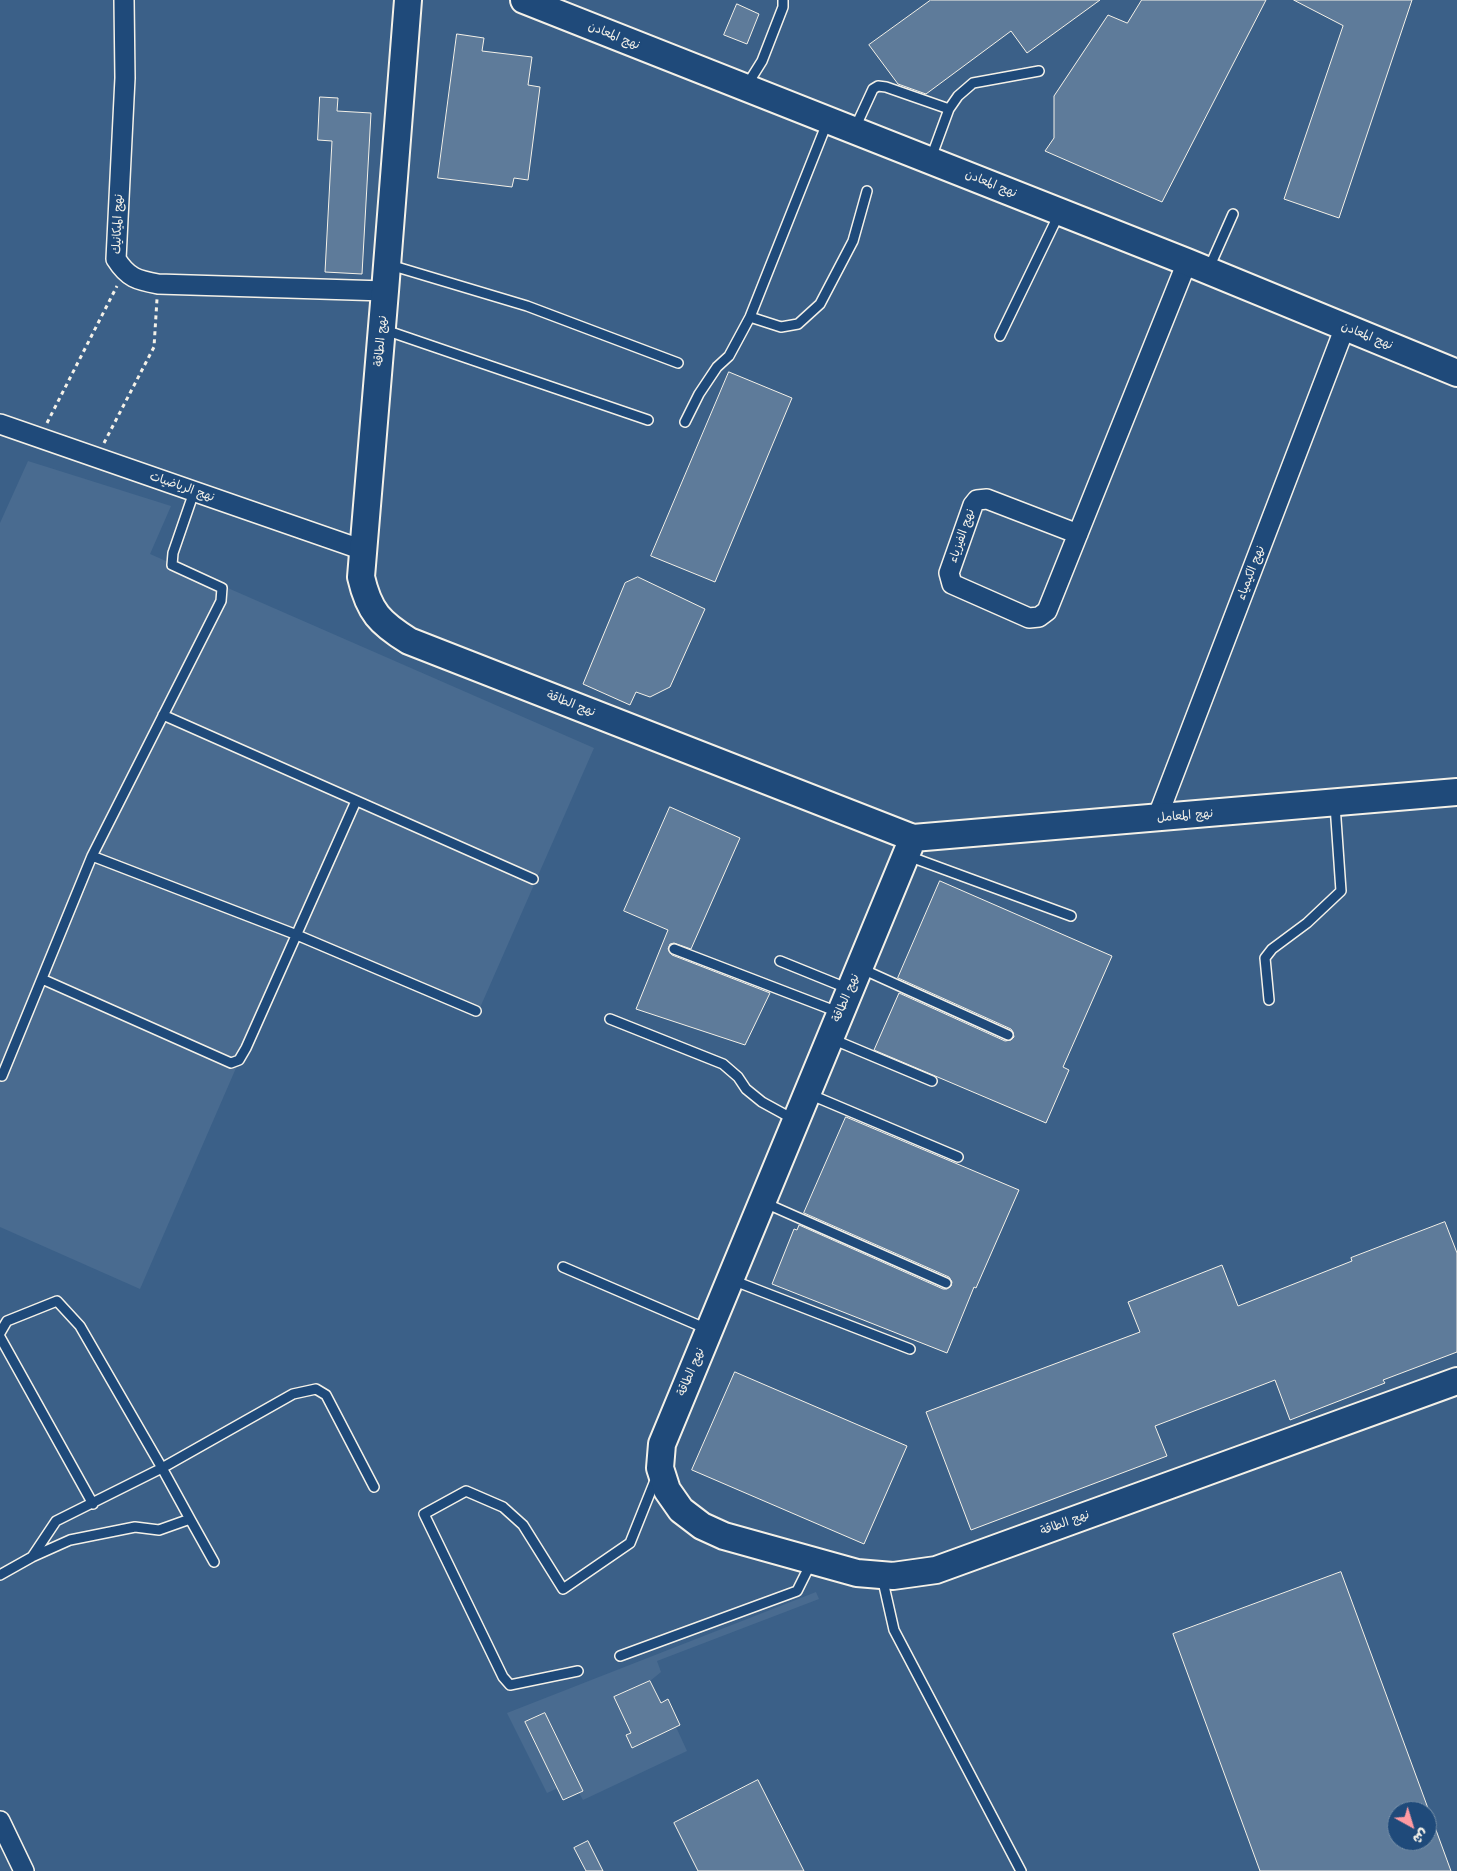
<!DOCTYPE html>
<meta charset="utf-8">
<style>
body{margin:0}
#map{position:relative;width:1457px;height:1871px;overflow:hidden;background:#2c5481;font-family:"Shantell Sans","Playpen Sans Arabic",sans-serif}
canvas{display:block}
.north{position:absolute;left:1387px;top:1801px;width:50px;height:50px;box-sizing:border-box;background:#1f4a7a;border:1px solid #748da6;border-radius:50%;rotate:141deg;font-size:14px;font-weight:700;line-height:20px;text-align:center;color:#f4f1e8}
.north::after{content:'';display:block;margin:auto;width:18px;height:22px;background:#ff9aa2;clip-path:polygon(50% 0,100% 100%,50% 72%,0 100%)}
</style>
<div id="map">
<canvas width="1457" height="1871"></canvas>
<div class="north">ش</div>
</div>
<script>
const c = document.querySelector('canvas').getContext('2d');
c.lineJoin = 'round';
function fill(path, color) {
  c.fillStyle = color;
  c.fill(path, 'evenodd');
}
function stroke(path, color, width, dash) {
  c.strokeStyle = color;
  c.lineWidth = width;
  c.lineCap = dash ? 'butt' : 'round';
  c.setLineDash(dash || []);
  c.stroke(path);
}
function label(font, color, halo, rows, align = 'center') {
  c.font = font + ' "Shantell Sans","Playpen Sans Arabic",sans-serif';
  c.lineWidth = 4;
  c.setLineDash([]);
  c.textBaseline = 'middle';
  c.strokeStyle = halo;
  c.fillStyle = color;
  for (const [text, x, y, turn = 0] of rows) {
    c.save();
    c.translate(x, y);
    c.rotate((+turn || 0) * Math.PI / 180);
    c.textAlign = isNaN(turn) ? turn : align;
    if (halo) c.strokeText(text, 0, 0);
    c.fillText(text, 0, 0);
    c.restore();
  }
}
fill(new Path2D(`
 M0 0H1457V1871H0ZM1397 1811H1427V1841H1397Z`), '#3b6088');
fill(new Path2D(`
 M28 461 171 506 150 554 594 748 479 1010 296 930 140 1289 0 1227V523Z
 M816 1592 819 1599 657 1661 661 1672 650 1681 615 1697 631 1733 626 1735 632 1747 676 1727 687 1751 583 1800 579 1793 583 1790 545 1713 525 1722 558 1788 547 1793 507 1713Z`), '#496b90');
const building = new Path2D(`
 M931 0H1100L1027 53 1011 31 926 94 898 84 869 45Z
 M1142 0H1266L1162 202 1045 151 1054 138V96L1108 15 1127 23Z
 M1294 0H1412L1339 218 1284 199 1343 26Z
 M737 4 759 14 747 44 724 35Z
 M457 34 484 38 482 51 532 57 528 85 540 87 528 180 514 178 512 187 438 178Z
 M320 97 338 98 337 111 371 113 362 274 325 272 332 141 318 140Z
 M729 372 792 398 715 582 651 556Z
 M638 577 705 609 670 687 650 697 636 692 630 705 583 684 625 583Z
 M670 807 740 838 691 949 674 943 670 944 668 949 672 955 770 993 745 1045 636 1009 668 930 624 911Z
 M940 881 1112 956 1063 1067 1069 1070 1046 1123 874 1050 899 993 1005 1041 1011 1040 1014 1037 1013 1032 1011 1029 898 978Z
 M846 1117 1019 1190 976 1288 974 1287 947 1353 772 1284 794 1229 797 1230 799 1225 943 1289H947L951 1286 952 1282 949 1277 804 1213Z
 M1445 1222 1457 1253V1352L1383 1380 1385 1383 1290 1420 1275 1380 1155 1426 1167 1456 971 1530 926 1412 1140 1332 1128 1302 1222 1265 1238 1306 1352 1261 1351 1258Z
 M735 1372 907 1446 864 1544 692 1470Z
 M1341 1572 1429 1811 1451 1871H1260L1173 1634ZM1397 1811H1427V1841H1397Z
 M650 1681 661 1703 668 1699 680 1725 632 1748 626 1735 631 1733 614 1697Z
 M545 1713 583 1791 563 1800 525 1722Z
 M758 1780 804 1871H698L674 1823Z
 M588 1841 603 1871H586L574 1848Z`);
fill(building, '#5e7b9a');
stroke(building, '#f4f1e8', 1);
const lane = new Path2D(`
 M747 85 762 61 783 7V0
 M855 128 873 89 878 86 886 87 949 109
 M931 158 949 109 958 96 973 83 1039 71
 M390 265 527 306 678 363
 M1209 268 1233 214
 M750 317 781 327 798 324 820 304 853 241 867 191
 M385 330 648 420
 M1000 336 1059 214
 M685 422 699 394 717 367 729 356 750 317 827 123
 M163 715 533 879
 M92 856 297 935 476 1011
 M908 856 1071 916
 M674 949 838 1012
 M780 961 849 989
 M862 969 1008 1035
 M42 979 231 1063 239 1060 246 1048 356 801
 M1269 1000 1265 958 1272 949 1307 923 1341 891 1335 805
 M610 1019 723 1064 738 1077 746 1089 762 1102 793 1119
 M832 1039 932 1081
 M2 1076 92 856 221 601 222 588 172 565 173 553 194 492
 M809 1094 958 1157
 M765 1203 946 1283
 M563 1267 707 1329
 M732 1280 910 1349
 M0 1333 7 1321 57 1301 80 1326 162 1468 56 1521 32 1557
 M0 1337 93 1504
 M190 1519 214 1562
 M0 1575 32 1557 70 1540 135 1527 159 1530 190 1519 162 1468 293 1394 316 1389 326 1395 374 1487
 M882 1577 894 1630 1021 1871
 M620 1656 797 1591 811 1563
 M578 1671 510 1685 503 1677 424 1514 466 1491 503 1507 523 1525 563 1589 630 1543 656 1478`);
const street = new Path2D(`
 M124 0 125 78 116 259C128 278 137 280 158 284L385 291
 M0 424 363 550
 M1078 534 987 499 977 500 973 505 949 573 952 584 1029 618 1039 617 1047 611 1187 262
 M1157 818 1345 327
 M0 1821 24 1871`);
const secondary = new Path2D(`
 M408 0 385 291 361 577C369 612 380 623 409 641L913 838 1457 792
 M524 0 1187 262 1457 373
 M913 838 662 1444 660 1468 667 1490 681 1510 702 1526 724 1536 857 1573 893 1576 936 1570 1457 1381`);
stroke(lane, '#f4f1e8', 12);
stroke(street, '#f4f1e8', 22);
stroke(secondary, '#f4f1e8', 30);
stroke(new Path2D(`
 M47 423 117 286
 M104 443 154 347 157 299`), '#f4f1e8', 3, [4, 4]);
stroke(lane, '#1f4a7a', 9);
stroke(street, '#1f4a7a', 19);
stroke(secondary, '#1f4a7a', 26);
label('12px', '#f4f1e8', '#1f4a7a', [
 ["نهج المعادن",614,36,22],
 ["نهج المعادن",991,184,22],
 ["نهج الميكانيك",118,224,-88],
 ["نهج المعادن",1367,336,22],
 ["نهج الطاقة",381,341,-85],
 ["نهج الرياضيات",182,487,19],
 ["نهج الفيزياء",962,536,-71],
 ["نهج الكيمياء",1251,573,-69],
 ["نهج الطاقة",571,704,21],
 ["نهج المعامل",1185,816,-5],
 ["نهج الطاقة",846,998,-67],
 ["نهج الطاقة",691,1372,-67],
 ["نهج الطاقة",1065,1523,-20]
]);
</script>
